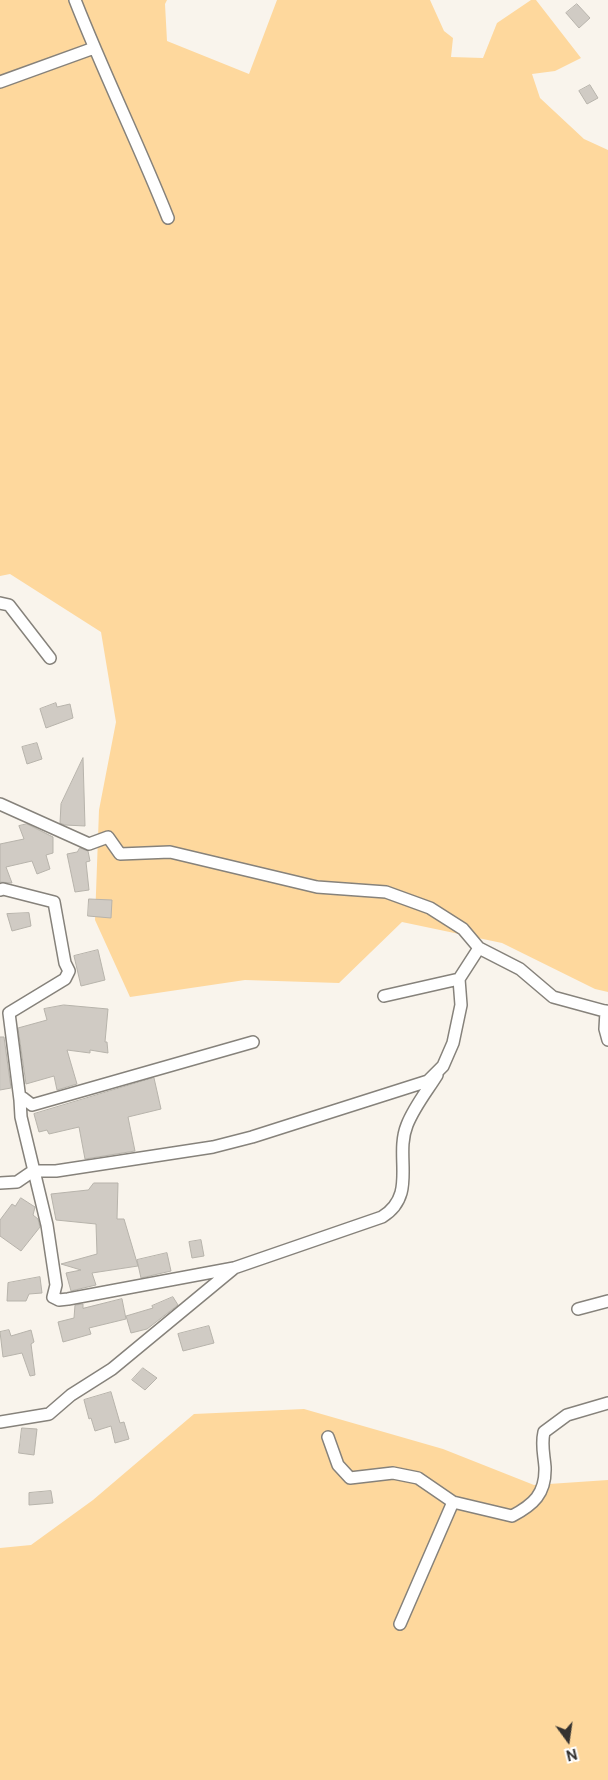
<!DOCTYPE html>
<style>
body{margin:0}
#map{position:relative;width:608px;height:1780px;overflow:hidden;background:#f9f4ec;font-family:"Public Sans",sans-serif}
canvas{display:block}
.north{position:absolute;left:543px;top:1715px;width:50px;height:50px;-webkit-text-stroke:4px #fff;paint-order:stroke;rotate:166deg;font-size:14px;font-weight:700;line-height:20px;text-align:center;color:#343230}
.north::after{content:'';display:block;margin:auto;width:18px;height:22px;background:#343230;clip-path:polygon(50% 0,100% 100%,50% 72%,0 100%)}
</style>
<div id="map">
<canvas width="608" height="1780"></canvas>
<div class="north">N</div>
</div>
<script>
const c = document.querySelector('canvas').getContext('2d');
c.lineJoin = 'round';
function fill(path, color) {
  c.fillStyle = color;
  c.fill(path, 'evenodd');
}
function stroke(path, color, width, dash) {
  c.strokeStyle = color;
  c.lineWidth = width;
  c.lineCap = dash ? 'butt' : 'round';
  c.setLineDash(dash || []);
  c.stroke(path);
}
fill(new Path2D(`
 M0 0H167L165 4 167 41 249 74 277 0H430L444 31 453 38 451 57 483 58 497 23 531 0H536L581 58 555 71 532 74 540 98 584 139 608 150V992L595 989 502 943 402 922 339 983 245 980 130 997 95 920 99 810 116 722 101 632 10 574 0 576Z
 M304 1409 443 1449 534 1485 608 1480V1780H0V1548L31 1545 93 1500 194 1414Z`), '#fed89d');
const building = new Path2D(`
 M577 4 590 18 579 28 566 13Z
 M590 85 598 98 587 104 579 91Z
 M56 703 57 707 70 704 73 718 46 728 40 709Z
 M37 743 42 759 27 764 22 747Z
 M83 758 85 826 65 825 60 823 61 804Z
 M27 824 53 837V853L46 855 50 869 37 874 32 861 6 867 12 883 0 882V844L24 839 19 826Z
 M80 848 88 851 90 861 86 862 89 890 75 892 67 854 77 852Z
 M89 899 112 900 111 918 88 916Z
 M29 913 31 926 12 931 7 914Z
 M98 950 105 980 81 986 74 956Z
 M64 1005 108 1009 105 1042H107L108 1053 90 1050V1053L67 1050 77 1084 57 1090 54 1076 26 1084 18 1028 47 1020 44 1009Z
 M0 1037H4L11 1088 0 1090Z
 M154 1078 161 1109 128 1117 135 1151 85 1159 79 1127 49 1134 47 1130 39 1132 34 1114Z
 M94 1183H118L117 1219H124L138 1266 92 1273 96 1285 71 1291 66 1273 81 1270 61 1264 97 1254 96 1224 56 1220 51 1194 88 1190Z
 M21 1198 35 1207 33 1215 38 1219 40 1227 21 1251 0 1236V1220L12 1204 15 1206Z
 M201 1240 204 1256 192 1258 189 1242Z
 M167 1253 171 1271 141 1278 137 1260Z
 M40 1277 42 1293 29 1294 26 1301H7L8 1283Z
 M173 1297 178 1305 147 1329 131 1333 126 1316 153 1308 152 1306Z
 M122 1299 126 1319 89 1328 91 1334 63 1342 58 1322 74 1318 75 1305 83 1304V1308Z
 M209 1326 214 1343 183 1351 178 1334Z
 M9 1330 11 1336 31 1330 34 1342 31 1344 35 1375 30 1376 22 1353 3 1357 0 1332Z
 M143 1368 157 1378 145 1390 132 1380Z
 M111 1392 120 1423 124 1422 129 1439 115 1443 111 1426 95 1431 91 1418 89 1419 84 1400Z
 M22 1428 37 1429 34 1455 19 1453Z
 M51 1491 53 1503 29 1505V1493Z`);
fill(building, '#d0cbc4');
stroke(building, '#b7b3ab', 1);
const minor = new Path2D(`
 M75 0C104 74 139 145 168 218
 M0 82 94 48
 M0 603 9 605 50 658
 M0 804 89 844 108 837 120 854 170 852 317 887 386 892 430 908 463 929 479 948 520 969 553 997 608 1012
 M0 890 3 889 54 902 65 963 69 971 65 979 9 1013 20 1100
 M384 996 459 979
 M606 1011 605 1029 608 1040
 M253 1042 32 1105 23 1098 20 1100 21 1117 47 1225 56 1285 53 1297 59 1300 68 1299 234 1268 382 1217C418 1195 394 1157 407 1125 414 1107 427 1091 437 1075
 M0 1183 17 1182 33 1171H56L213 1147 252 1137 428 1081 443 1066 453 1043 461 1005 459 979 479 948
 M578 1309 608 1301
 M0 1422 49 1414 71 1395 112 1369 233 1269
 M328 1437 338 1465 350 1478 393 1473 418 1478 453 1502 512 1516C533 1505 546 1494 545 1467 544 1454 541 1445 544 1432L567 1415 608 1403
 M400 1624 453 1502`);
stroke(minor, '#86827b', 14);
stroke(minor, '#fff', 11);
</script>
